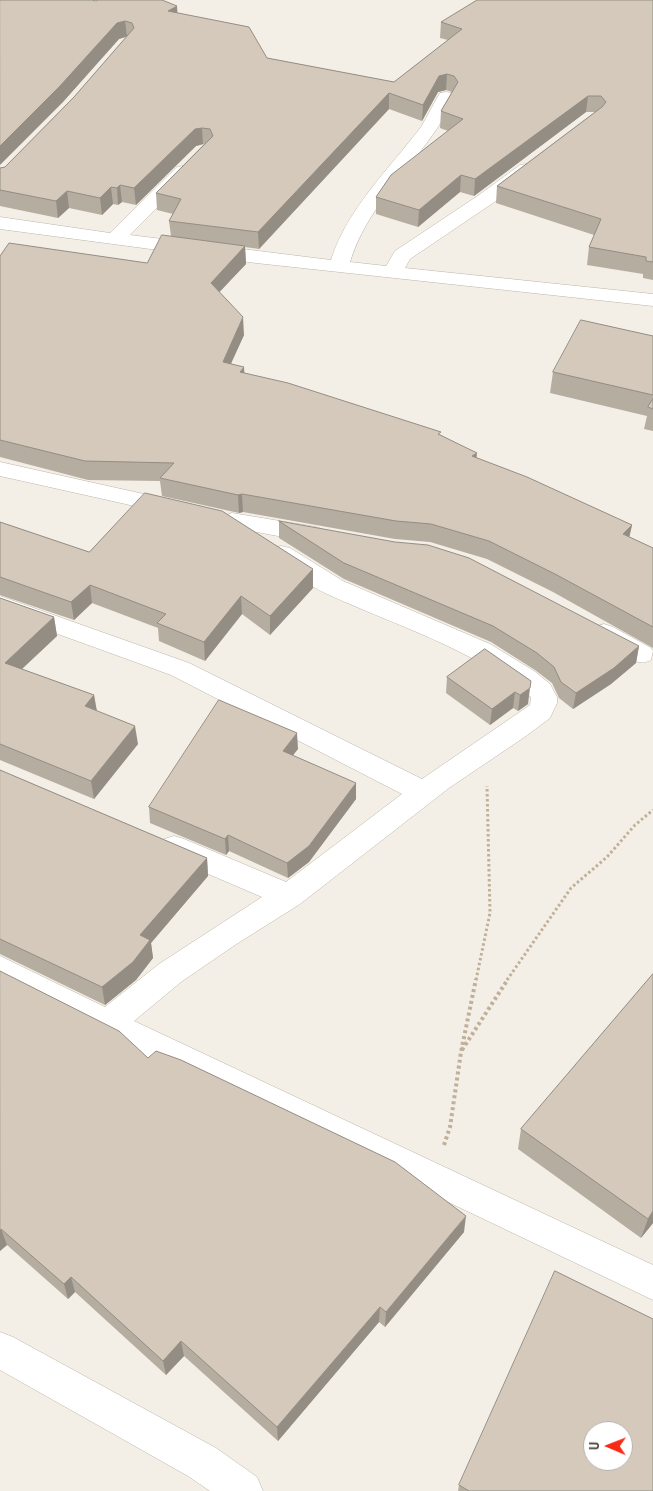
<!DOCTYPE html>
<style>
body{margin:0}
#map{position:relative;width:653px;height:1491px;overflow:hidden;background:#f3eee6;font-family:"Archivo Narrow",sans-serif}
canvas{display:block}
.north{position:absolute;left:583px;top:1421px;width:50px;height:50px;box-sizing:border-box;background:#fff;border:1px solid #b5b2ae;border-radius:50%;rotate:271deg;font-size:14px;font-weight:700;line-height:20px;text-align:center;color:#453e35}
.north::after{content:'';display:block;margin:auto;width:18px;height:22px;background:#f82b17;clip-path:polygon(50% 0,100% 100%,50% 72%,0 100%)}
</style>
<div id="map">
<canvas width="653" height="1491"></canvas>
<div class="north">U</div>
</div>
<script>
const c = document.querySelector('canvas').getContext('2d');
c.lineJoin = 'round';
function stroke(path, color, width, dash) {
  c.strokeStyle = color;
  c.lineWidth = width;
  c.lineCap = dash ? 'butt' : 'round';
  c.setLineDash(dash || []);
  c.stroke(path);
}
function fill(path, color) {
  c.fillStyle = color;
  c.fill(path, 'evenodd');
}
const minor = new Path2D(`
 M446 92 452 93 455 97C449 107 444 118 438 127 408 172 366 209 350 262L386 266 395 251 479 195 520 165 526 164 532 165 535 169 532 173 493 203 410 259 405 268 653 294V306L256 263 0 229V217L110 233 177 167 183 166 189 167 192 171 189 175 130 235 331 260C347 209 389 169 421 127 428 116 433 104 440 93Z
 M0 462 175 501 183 503 187 508 183 513 175 515 0 476Z
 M232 513 316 527 325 530 328 535 325 540 316 543 224 526 220 521 224 516Z
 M281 546 290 548 343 581 490 644 534 671 550 684 557 697V703L550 718 526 736 449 788 300 904 235 945 181 982 134 1021 653 1265V1300L97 1034 0 984V956L105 1007 159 964 262 897 164 855 159 847 164 839 174 836 184 839 286 882 402 794 171 675 0 613V596L189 663 422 779 530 705 531 697C471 648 397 626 327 594 308 585 290 571 272 560L269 554 272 548Z
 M604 624 613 627 651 648 653 651 651 660C647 662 644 663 639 662 627 660 597 643 591 633L595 627Z
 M0 1332 13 1337 216 1448 257 1477 263 1491H210L188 1476 0 1370Z`);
stroke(minor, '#beb5a8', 1);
stroke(new Path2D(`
 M476 980 490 913 487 786
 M507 980 571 888 607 857 635 825 653 810`), '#c0b09a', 3, [2.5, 2.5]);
stroke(new Path2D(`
 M462 1050 508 979
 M444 1145 450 1127 461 1052 476 979`), '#c0b09a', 4, [3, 3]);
fill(minor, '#fff');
fill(new Path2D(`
 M0 0 178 13 267 58 394 82 448 40 440 38 441 22 653 0V280L643 278V274L587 265 589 247 594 235 496 203 497 186 595 112H586L474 196 460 192 418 227 376 214V197L448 131 440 128 441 111 452 92 446 90 438 92 422 121 389 109 259 249 245 247 246 264 219 292 244 335 231 363 245 373 441 435 477 458 632 525 629 537 653 548V648L553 592 487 559 430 542 395 539 243 512 239 513 162 496 160 481 88 480 0 457V256L147 263 171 236 169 221 173 214 157 210 156 193 204 144 196 146 136 205 122 202 118 205 113 204 102 215 69 208 58 218 0 206V168L5 167 74 97 127 37 119 39 62 103Z
 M653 336V431L644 429 647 416 550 393 553 372Z
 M279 521 639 646 636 663 611 684 573 709 559 698 552 683 535 670 491 642 344 579 279 538Z
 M0 522 89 552 313 569V588L270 635 242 614 205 661 159 641 158 628 92 603 74 620 0 595Z
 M0 598 54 617 57 636 22 669 94 695 97 711 138 744 94 799 0 760Z
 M485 649 528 704 518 711 513 708 490 725 446 693 447 677Z
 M298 749 292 755 356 799 309 862 288 878 229 851 226 855 150 823 149 807Z
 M0 770 207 858 208 876 151 943 153 958 136 980 105 1005 0 954Z
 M0 971 148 1058 464 1232 385 1327 379 1322 278 1441 184 1356 166 1375 75 1292 68 1299 7 1245 0 1251Z
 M653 974V1223L641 1238 518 1149 521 1129Z
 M459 1485 653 1491H458Z`), '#b6ada1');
fill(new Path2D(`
 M177 6 178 21 168 11Z
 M125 21 127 36 119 39 62 103 0 165V146L117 23Z
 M447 74 446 90 438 92 422 121 423 105 439 76Z
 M389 93V109L259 249 258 232Z
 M588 96 586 112 474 196 475 179Z
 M202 128 203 144 196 146 136 205 134 188 195 129Z
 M461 175 460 192 418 227 419 210Z
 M120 185 122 202 118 205 117 188Z
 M111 187 113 204 102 215 100 198Z
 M67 191 69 208 58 218 56 201Z
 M245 246 246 264 212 300 211 283Z
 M243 317 244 335 224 379 223 362Z
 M244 367 245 384 240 372Z
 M477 453 475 471 472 456Z
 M242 494 243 512 239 513 238 495Z
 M632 525 628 543 623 534Z
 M313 569V588L270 635V616Z
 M90 585 92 603 74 620 71 602Z
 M241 596 242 614 205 661 204 642Z
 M54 617 57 636 9 681 5 663Z
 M639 646 636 663 611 684 573 709 576 693Z
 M530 688 528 704 518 711 520 695Z
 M515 692 513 708 490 725 492 709Z
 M94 695 97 713 85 706Z
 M135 726 138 744 94 799 91 781Z
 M297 733 298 749 284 767 283 751Z
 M356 783V799L309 862 288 878 287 863Z
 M228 835 229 851 226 855 225 839Z
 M207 858 208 876 151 943 153 958 136 980 105 1005 102 987 140 935Z
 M653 1211V1223L641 1238 648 1219Z
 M466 1216 464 1232 385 1327 386 1312Z
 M1 1229 7 1245 0 1251V1231Z
 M71 1277 75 1292 68 1299 64 1284Z
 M380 1307 379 1322 278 1441 277 1427Z
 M181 1341 184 1356 166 1375 163 1361Z`), '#948d83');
const building = new Path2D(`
 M0 0H92L96 1 98 0H162L177 6 168 11 249 27 267 58 394 82 462 29 441 22 477 0H653V262L646 261V257L589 247 601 219 497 186 602 107 606 102 601 96H588L475 179 461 175 419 210 376 197 391 175 463 119 441 111 458 82 454 76 447 74 439 76 423 105 389 93 258 232 169 221 181 199 156 193 213 136 210 129 202 128 195 129 134 188 120 185 117 188 111 187 100 198 67 191 56 201 0 190V168L5 167 74 97 134 28 132 23 125 21 117 23 60 86 0 146Z
 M162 235 245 246 211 283 243 317 223 362 244 367 240 372 288 383 441 432 438 434 477 453 472 456 527 477 632 525 623 534 653 548V627L555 574 489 541 431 524 396 521 242 494 238 495 160 478 174 463 85 461 0 440V256L9 243 147 263Z
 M581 320 653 336V395L553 372Z
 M653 399V409L648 407Z
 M145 493 222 511 313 569 270 616 241 596 204 642 157 623 166 614 90 585 71 602 0 577V522L89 552Z
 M279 521 395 542 428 545 469 558 639 646 614 668 576 693 561 682 554 667 537 653 493 626 344 563Z
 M0 598 54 617 5 663 94 695 85 706 135 726 91 781 0 744Z
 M485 649 531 681 530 688 520 695 515 692 492 709 447 677Z
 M219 700 297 733 283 751 356 783 309 846 287 863 228 835 225 839 149 807Z
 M0 770 207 858 140 935 150 940 133 962 102 987 0 939Z
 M0 971 119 1031 148 1058 156 1051 181 1060 395 1162 466 1216 386 1312 380 1307 277 1427 181 1341 163 1361 71 1277 64 1284 1 1229 0 1231Z
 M653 974V1211L648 1219 521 1129Z
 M555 1271 653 1319V1491H469L459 1485ZM593 1431H623V1461H593Z`);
fill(building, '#d4c9bb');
stroke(building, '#948d83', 1);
</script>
